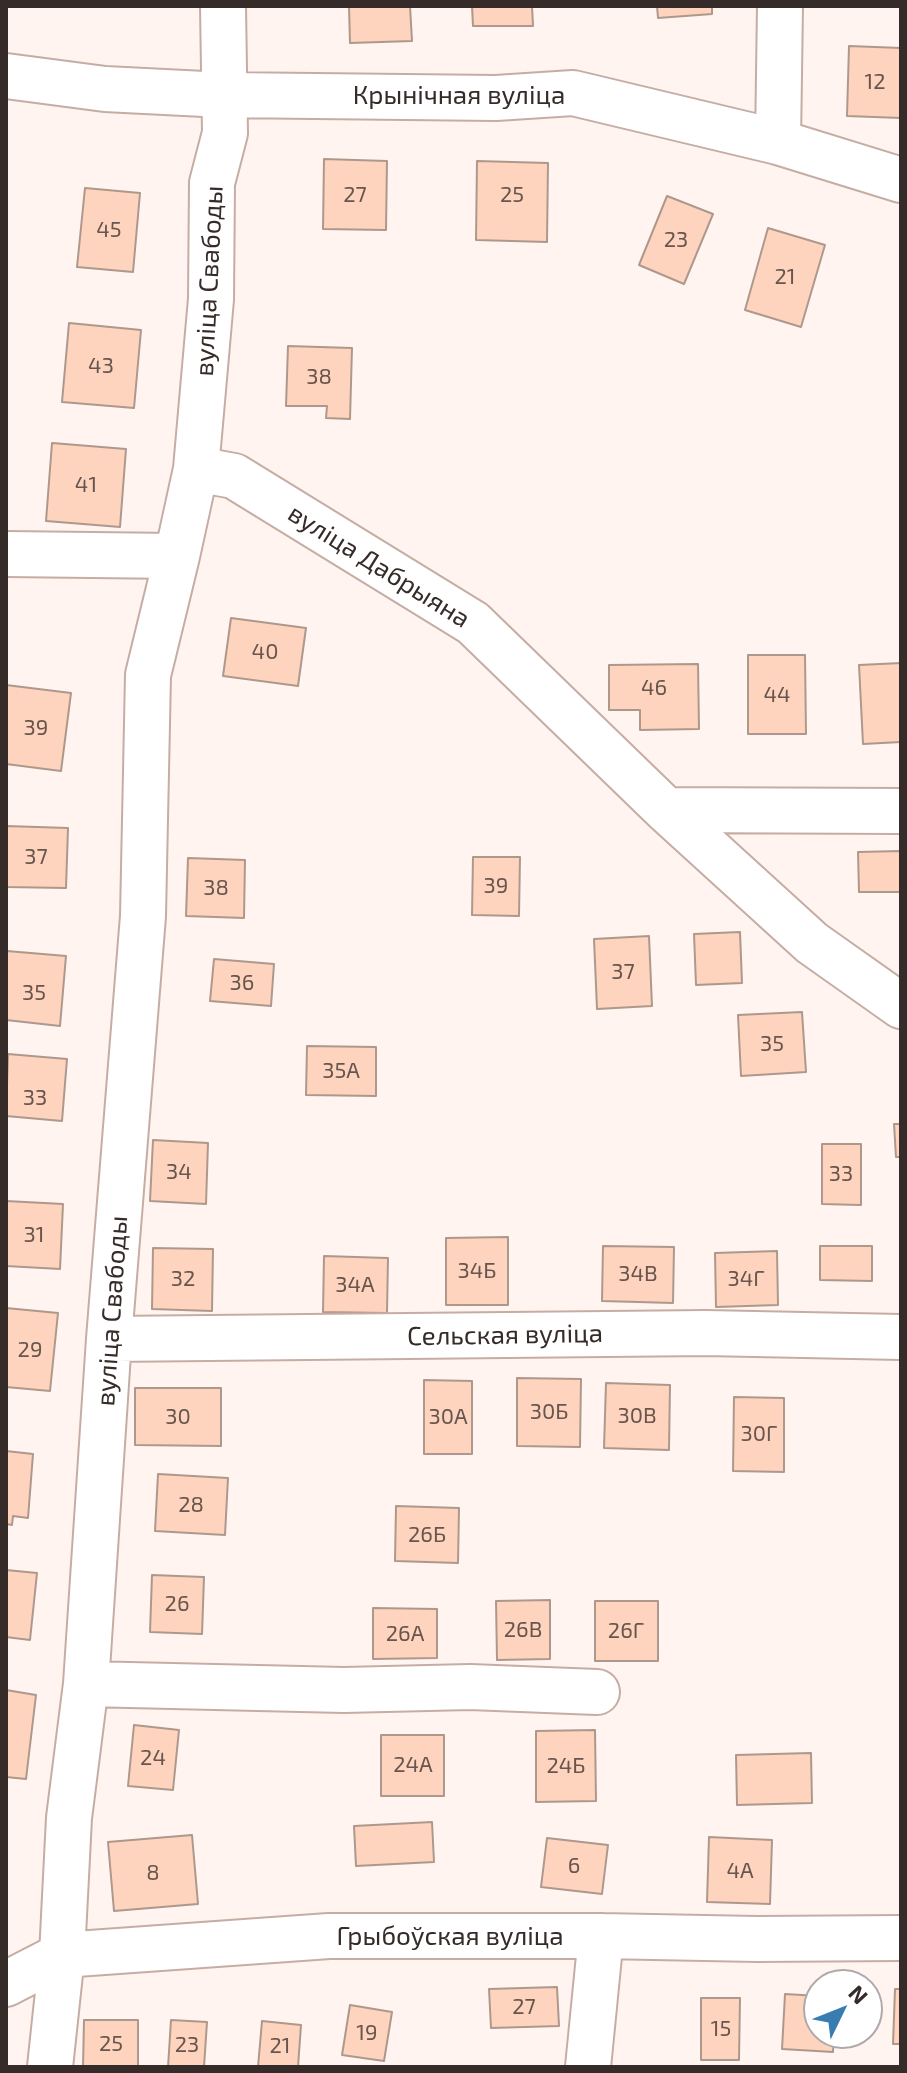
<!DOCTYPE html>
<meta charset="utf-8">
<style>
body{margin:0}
#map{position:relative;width:907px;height:2073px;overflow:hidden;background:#fff4f0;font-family:"Exo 2",sans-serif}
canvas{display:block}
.frame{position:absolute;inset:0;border:8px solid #352b28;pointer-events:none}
.north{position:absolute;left:803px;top:1969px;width:80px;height:80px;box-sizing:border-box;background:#fff;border:2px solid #aeaaa9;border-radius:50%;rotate:47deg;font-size:22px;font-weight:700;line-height:32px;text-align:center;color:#352b28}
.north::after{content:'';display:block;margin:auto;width:28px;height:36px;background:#387db2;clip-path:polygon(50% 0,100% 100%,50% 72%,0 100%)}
</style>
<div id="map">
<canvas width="907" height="2073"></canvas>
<div class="frame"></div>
<div class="north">N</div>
</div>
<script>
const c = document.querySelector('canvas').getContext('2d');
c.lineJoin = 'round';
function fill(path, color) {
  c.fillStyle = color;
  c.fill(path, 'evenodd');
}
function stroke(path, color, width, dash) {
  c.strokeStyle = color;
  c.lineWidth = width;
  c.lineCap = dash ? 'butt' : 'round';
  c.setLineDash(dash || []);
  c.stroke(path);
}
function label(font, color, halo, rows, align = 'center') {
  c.font = font + ' "Exo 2",sans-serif';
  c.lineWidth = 8;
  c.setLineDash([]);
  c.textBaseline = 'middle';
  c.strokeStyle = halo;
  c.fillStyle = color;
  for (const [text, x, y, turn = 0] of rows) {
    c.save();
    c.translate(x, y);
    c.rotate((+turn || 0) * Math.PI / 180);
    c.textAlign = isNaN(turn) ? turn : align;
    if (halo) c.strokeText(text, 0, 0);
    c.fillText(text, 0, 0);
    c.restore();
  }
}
const building = new Path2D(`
 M349 6H410L412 41 350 43Z
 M472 6H532L533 26H473Z
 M657 6H712V14L658 18Z
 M849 46 901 48V118L847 116Z
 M324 159 387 161 386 230 323 229Z
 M477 161 548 163 547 242 476 240Z
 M85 188 140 193 133 272 77 267Z
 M667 196 713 214 684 284 639 265Z
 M768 228 825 245 801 327 745 310Z
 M69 323 141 330 134 408 62 402Z
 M288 346 352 348 350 419 326 418 327 406H286Z
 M52 443 126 449 120 527 46 521Z
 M231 618 306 628 298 686 223 676Z
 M748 655H805L806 734H748Z
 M901 663V742L863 744 859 665Z
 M698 664 699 729 640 730V710H609V665Z
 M6 685 71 693 61 771 6 764Z
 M6 826 68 828 66 888 6 887Z
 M901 851V892H859L858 852Z
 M473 857H520L519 916 472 915Z
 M188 858 245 860 244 918 186 916Z
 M740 932 742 983 696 985 694 934Z
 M649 936 652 1006 597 1009 594 939Z
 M7 951 66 956 60 1026 6 1020Z
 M214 959 274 964 271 1006 210 1001Z
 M802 1012 806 1072 741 1076 738 1015Z
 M307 1046 376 1047V1096L306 1095Z
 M8 1054 67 1059 62 1121 6 1116Z
 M894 1124H901V1157H896Z
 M153 1140 208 1143 206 1204 150 1201Z
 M822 1144H861V1205L822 1204Z
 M6 1201 63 1204 60 1269 6 1266Z
 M508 1237V1305H446V1238Z
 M603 1246 674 1247 673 1303 602 1301Z
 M820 1246H872V1281L820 1280Z
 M153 1248 213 1249 212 1311 152 1309Z
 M777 1251 778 1305 716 1307 715 1253Z
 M324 1256 388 1258 387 1313 323 1312Z
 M6 1308 58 1313 50 1391 6 1387Z
 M517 1378 581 1379 580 1447 517 1446Z
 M424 1380 472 1381V1454H424Z
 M606 1383 670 1385 669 1450 604 1448Z
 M135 1388H221V1446L135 1445Z
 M734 1397 784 1398V1472L733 1471Z
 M6 1451 33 1454 28 1518 13 1516 12 1525 6 1524Z
 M158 1474 228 1478 225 1535 155 1531Z
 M396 1506 459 1508 458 1563 395 1561Z
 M6 1570 37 1573 30 1640 6 1637Z
 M152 1575 204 1577 202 1634 150 1632Z
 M550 1600V1659L497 1660 496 1601Z
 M595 1601H658V1661H595Z
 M373 1608 437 1609V1658L373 1659Z
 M6 1690 36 1695 26 1779 6 1777Z
 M134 1725 179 1730 173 1790 128 1786Z
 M595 1730 596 1801 536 1802V1731Z
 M381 1735H444V1796H381Z
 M811 1753 812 1803 737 1805 736 1755Z
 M432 1822 434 1862 356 1866 354 1826Z
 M192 1835 198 1904 114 1911 108 1842Z
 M709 1837 772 1840 770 1904 707 1902Z
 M547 1838 608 1845 602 1894 541 1887Z
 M557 1987 559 2026 491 2028 489 1989Z
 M895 1989H901V2044H893Z
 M785 1994 819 1996V2033H834L833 2052 782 2049Z
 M701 1998H740L739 2060H701Z
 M350 2005 392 2012 384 2061 342 2055Z
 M84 2020H138V2067H83Z
 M171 2020 207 2022 204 2067H168Z
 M262 2021 301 2025 298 2067H258Z`);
fill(building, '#fed4be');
stroke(building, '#ae988c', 2);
const minor = new Path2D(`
 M6 76 105 89 224 95 496 98 573 93 778 142 901 180
 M778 142 780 6
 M196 469 211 299 212 183 225 133 223 6
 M6 554 177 556 196 469 234 476 473 623 666 810 901 811
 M666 810 812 943 901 1006
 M109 1339 706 1333 901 1337
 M86 1684 344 1690 470 1687 597 1692
 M6 1984 62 1955 329 1936H601L757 1939 901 1938
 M50 2067 62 1955 69 1818 86 1684 109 1339 143 916 148 675 177 556
 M588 2067 601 1936`);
stroke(minor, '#c6ada4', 48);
stroke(minor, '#fff', 44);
label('22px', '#67554e', null, [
 ["12",875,82],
 ["27",355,195],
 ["25",512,195],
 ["45",109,230],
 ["23",676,240],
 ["21",785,277],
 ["43",101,366],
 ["38",319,377],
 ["41",86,485],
 ["40",265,652],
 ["46",654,688],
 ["44",777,695],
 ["39",36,728],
 ["37",36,857],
 ["39",496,886],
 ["38",216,888],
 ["37",623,972],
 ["36",242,983],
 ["35",34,993],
 ["35",772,1044],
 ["35А",341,1071],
 ["33",35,1098],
 ["34",179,1172],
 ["33",841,1174],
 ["31",34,1235],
 ["34Б",477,1271],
 ["34В",638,1274],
 ["32",183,1279],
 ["34Г",746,1279],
 ["34А",355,1285],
 ["29",30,1350],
 ["30Б",549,1412],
 ["30В",637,1416],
 ["30",178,1417],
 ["30А",448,1417],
 ["30Г",759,1434],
 ["28",191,1505],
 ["26Б",427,1535],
 ["26",177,1604],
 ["26В",523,1630],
 ["26Г",626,1631],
 ["26А",405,1634],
 ["24",153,1758],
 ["24А",413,1765],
 ["24Б",566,1766],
 ["6",574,1866],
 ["4А",740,1871],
 ["8",153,1873],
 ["27",524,2007],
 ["15",721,2029],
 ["19",367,2033],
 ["25",111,2044],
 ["23",187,2045],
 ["21",280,2046]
]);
label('26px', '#352b28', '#fff', [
 ["Крынічная вуліца",459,95],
 ["вуліца Свабоды",209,281,-87],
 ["вуліца Дабрыяна",379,566,32],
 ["вуліца Свабоды",112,1311,-86],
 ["Сельская вуліца",505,1335,-1],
 ["Грыбоўская вуліца",450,1936]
]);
</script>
